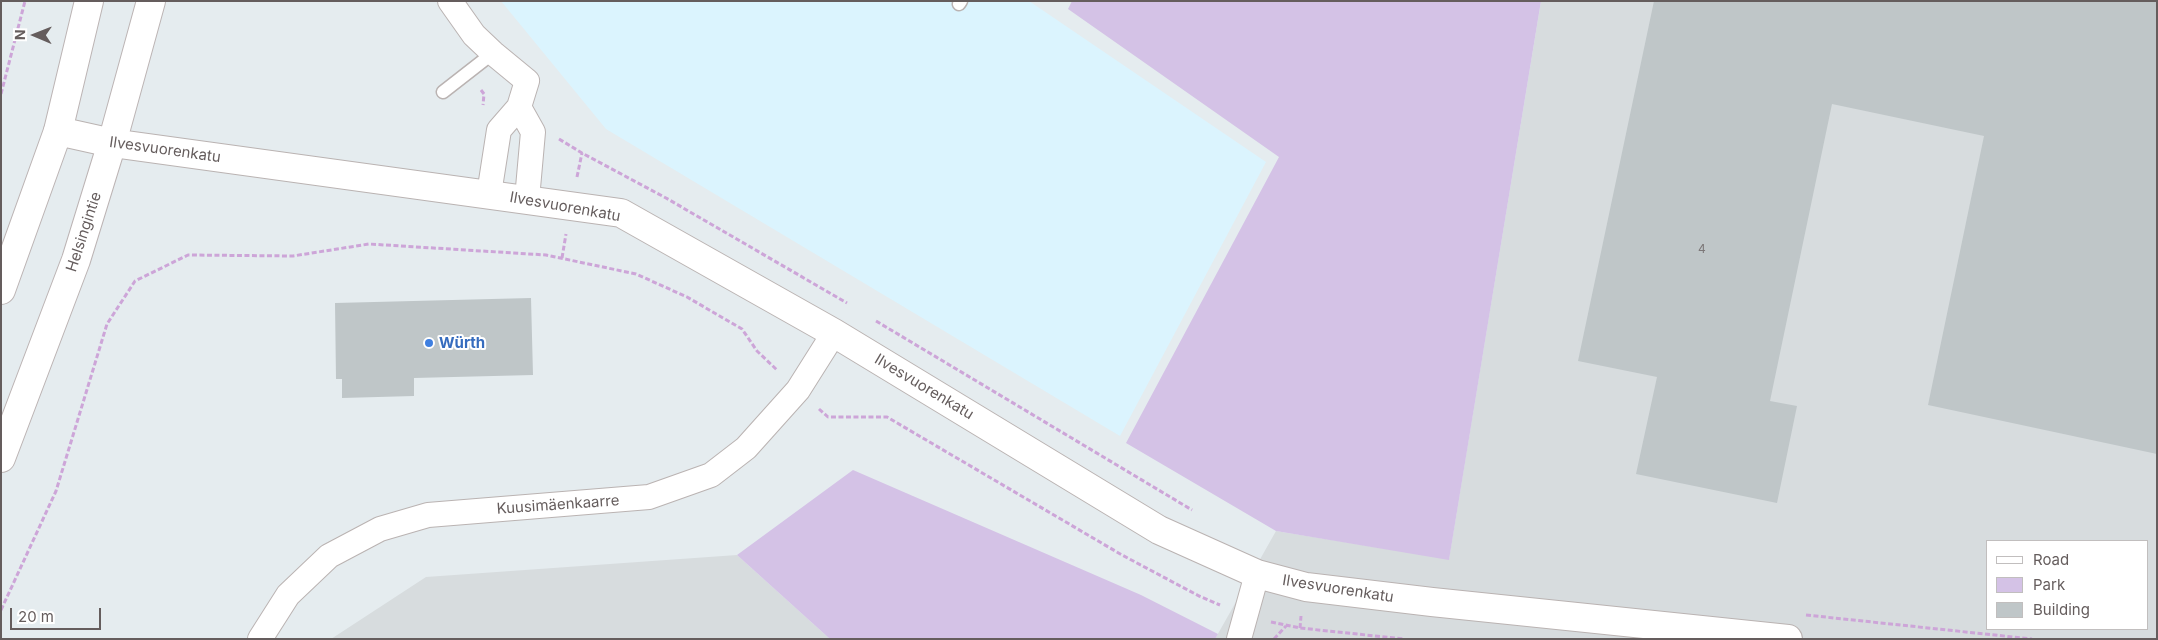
<!DOCTYPE html>
<meta charset="utf-8">
<style>
body{margin:0}
#map{position:relative;width:2158px;height:640px;overflow:hidden;background:#e5ecef;font-family:Inter,sans-serif}
canvas{display:block}
.frame{position:absolute;inset:0;border:2px solid #655d5d;pointer-events:none}
.legend{position:absolute;left:1986px;top:540px;width:162px;height:90px;box-sizing:border-box;background:#fff;border:1px solid #c1bebe;margin:0;padding:6px 9px;list-style:none;font-size:15px;color:#655d5d}
.legend li{display:flex;align-items:center;gap:10px;height:25px}
.legend b{width:25px;border:1px solid #c1bebe}
.north{position:absolute;left:10px;top:10px;width:50px;height:50px;-webkit-text-stroke:4px #fff;paint-order:stroke;rotate:271deg;font-size:14px;font-weight:700;line-height:20px;text-align:center;color:#655d5d}
.north::after{content:'';display:block;margin:auto;width:18px;height:22px;background:#655d5d;clip-path:polygon(50% 0,100% 100%,50% 72%,0 100%)}
.scale{position:absolute;left:10px;top:608px;width:91px;height:22px;box-sizing:border-box;border:2px solid #655d5d;border-top:0;padding-left:6px;font-size:15px;line-height:18px;white-space:nowrap;color:#655d5d;-webkit-text-stroke:4px #fff;paint-order:stroke}
</style>
<div id="map">
<canvas width="2158" height="640"></canvas>
<div class="frame"></div>
<ul class="legend">
<li><b style="height:6px;background:#fff"></b>Road</li>
<li><b style="height:14px;background:#d4c2e6"></b>Park</li>
<li><b style="height:14px;background:#bfc6c8"></b>Building</li>
</ul>
<div class="north">N</div>
<div class="scale">20 m</div>
</div>
<script>
const c = document.querySelector('canvas').getContext('2d');
c.lineJoin = 'round';
function fill(path, color) {
  c.fillStyle = color;
  c.fill(path, 'evenodd');
}
function stroke(path, color, width, dash) {
  c.strokeStyle = color;
  c.lineWidth = width;
  c.lineCap = dash ? 'butt' : 'round';
  c.setLineDash(dash || []);
  c.stroke(path);
}
function label(font, color, halo, rows, align = 'center') {
  c.font = font + ' Inter,sans-serif';
  c.lineWidth = 4;
  c.setLineDash([]);
  c.textBaseline = 'middle';
  c.strokeStyle = halo;
  c.fillStyle = color;
  for (const [text, x, y, turn = 0] of rows) {
    c.save();
    c.translate(x, y);
    c.rotate((+turn || 0) * Math.PI / 180);
    c.textAlign = isNaN(turn) ? turn : align;
    if (halo) c.strokeText(text, 0, 0);
    c.fillText(text, 0, 0);
    c.restore();
  }
}
fill(new Path2D(`
 M501 1H1029L1266 162 1120 436 606 129Z`), '#dbf4fe');
fill(new Path2D(`
 M1541 1H2157V639H1215L1276 531 1449 559ZM1987 541H2147V629H1987Z
 M737 555 830 639H331L426 577Z`), '#d7dcde');
fill(new Path2D(`
 M1072 1H1541L1449 560 1276 531 1126 443 1279 157 1068 9Z
 M853 470 1141 595 1218 634 1215 639H830L737 555Z`), '#d4c2e6');
fill(new Path2D(`
 M1654 1H2157V454L1928 405 1984 136 1832 104 1770 401 1797 406 1777 503 1636 474 1657 377 1578 361Z
 M531 298 533 375 414 378V396L342 398V379H336L335 303Z`), '#bfc6c8');
const service = new Path2D(`
 M959 4 961 1
 M443 92 493 53`);
const minor = new Path2D(`
 M450 1 474 35 493 53 527 81 519 107 499 130 489 194
 M519 107 533 132 527 199
 M260 639 288 595 329 556 380 529 428 515 649 497 711 475 746 448 798 390 834 333
 M1239 639 1257 574`);
const tertiary = new Path2D(`
 M58 131 112 143 621 213 834 333 1159 530 1257 574 1306 587 1432 602 1788 639`);
const secondary = new Path2D(`
 M1 290 58 131 89 1
 M1 458 76 260 112 143 151 1`);
stroke(service, '#bab3b2', 15);
stroke(minor, '#bab3b2', 26);
stroke(tertiary, '#bab3b2', 30);
stroke(secondary, '#bcb4b4', 30);
stroke(new Path2D(`
 M481 90 484 94 483 105
 M1 94 25 1
 M559 139 582 153 666 198 847 303
 M577 177 582 153
 M562 258 566 234
 M876 321 1192 510
 M819 409 828 417H887L1122 555 1199 596 1220 605
 M1 610 56 491 107 324 135 281 188 255 293 256 369 244 546 255 636 274 687 297 742 329 757 351 777 370
 M1806 615 2032 639
 M1271 622 1300 628 1404 639
 M1300 628 1301 616
 M1274 639 1286 626`), '#cda5d8', 3, [5, 2.5]);
stroke(service, '#fff', 12);
stroke(minor, '#fff', 24);
stroke(tertiary, '#fff', 28);
stroke(secondary, '#fff', 28);
for (const [x, y, r, color] of [
 [429,343,5,"#3f7fe0"]
]) {
  const dot = new Path2D();
  dot.arc(x, y, r, 0, 2 * Math.PI);
  c.fillStyle = color;
  c.fill(dot);
  stroke(dot, '#fff', 2);
}
label('12px', '#7c7778', null, [
 ["4",1702,249]
]);
label('15px', '#655d5d', '#fff', [
 ["Ilvesvuorenkatu",165,150,8],
 ["Ilvesvuorenkatu",565,207,10],
 ["Helsingintie",84,232,-72],
 ["Ilvesvuorenkatu",924,387,31],
 ["Kuusimäenkaarre",558,505,-4],
 ["Ilvesvuorenkatu",1338,589,9]
]);
label('bold 15px', '#366cbe', '#fff', [
 ["Würth",439,343]
], 'left');
</script>
